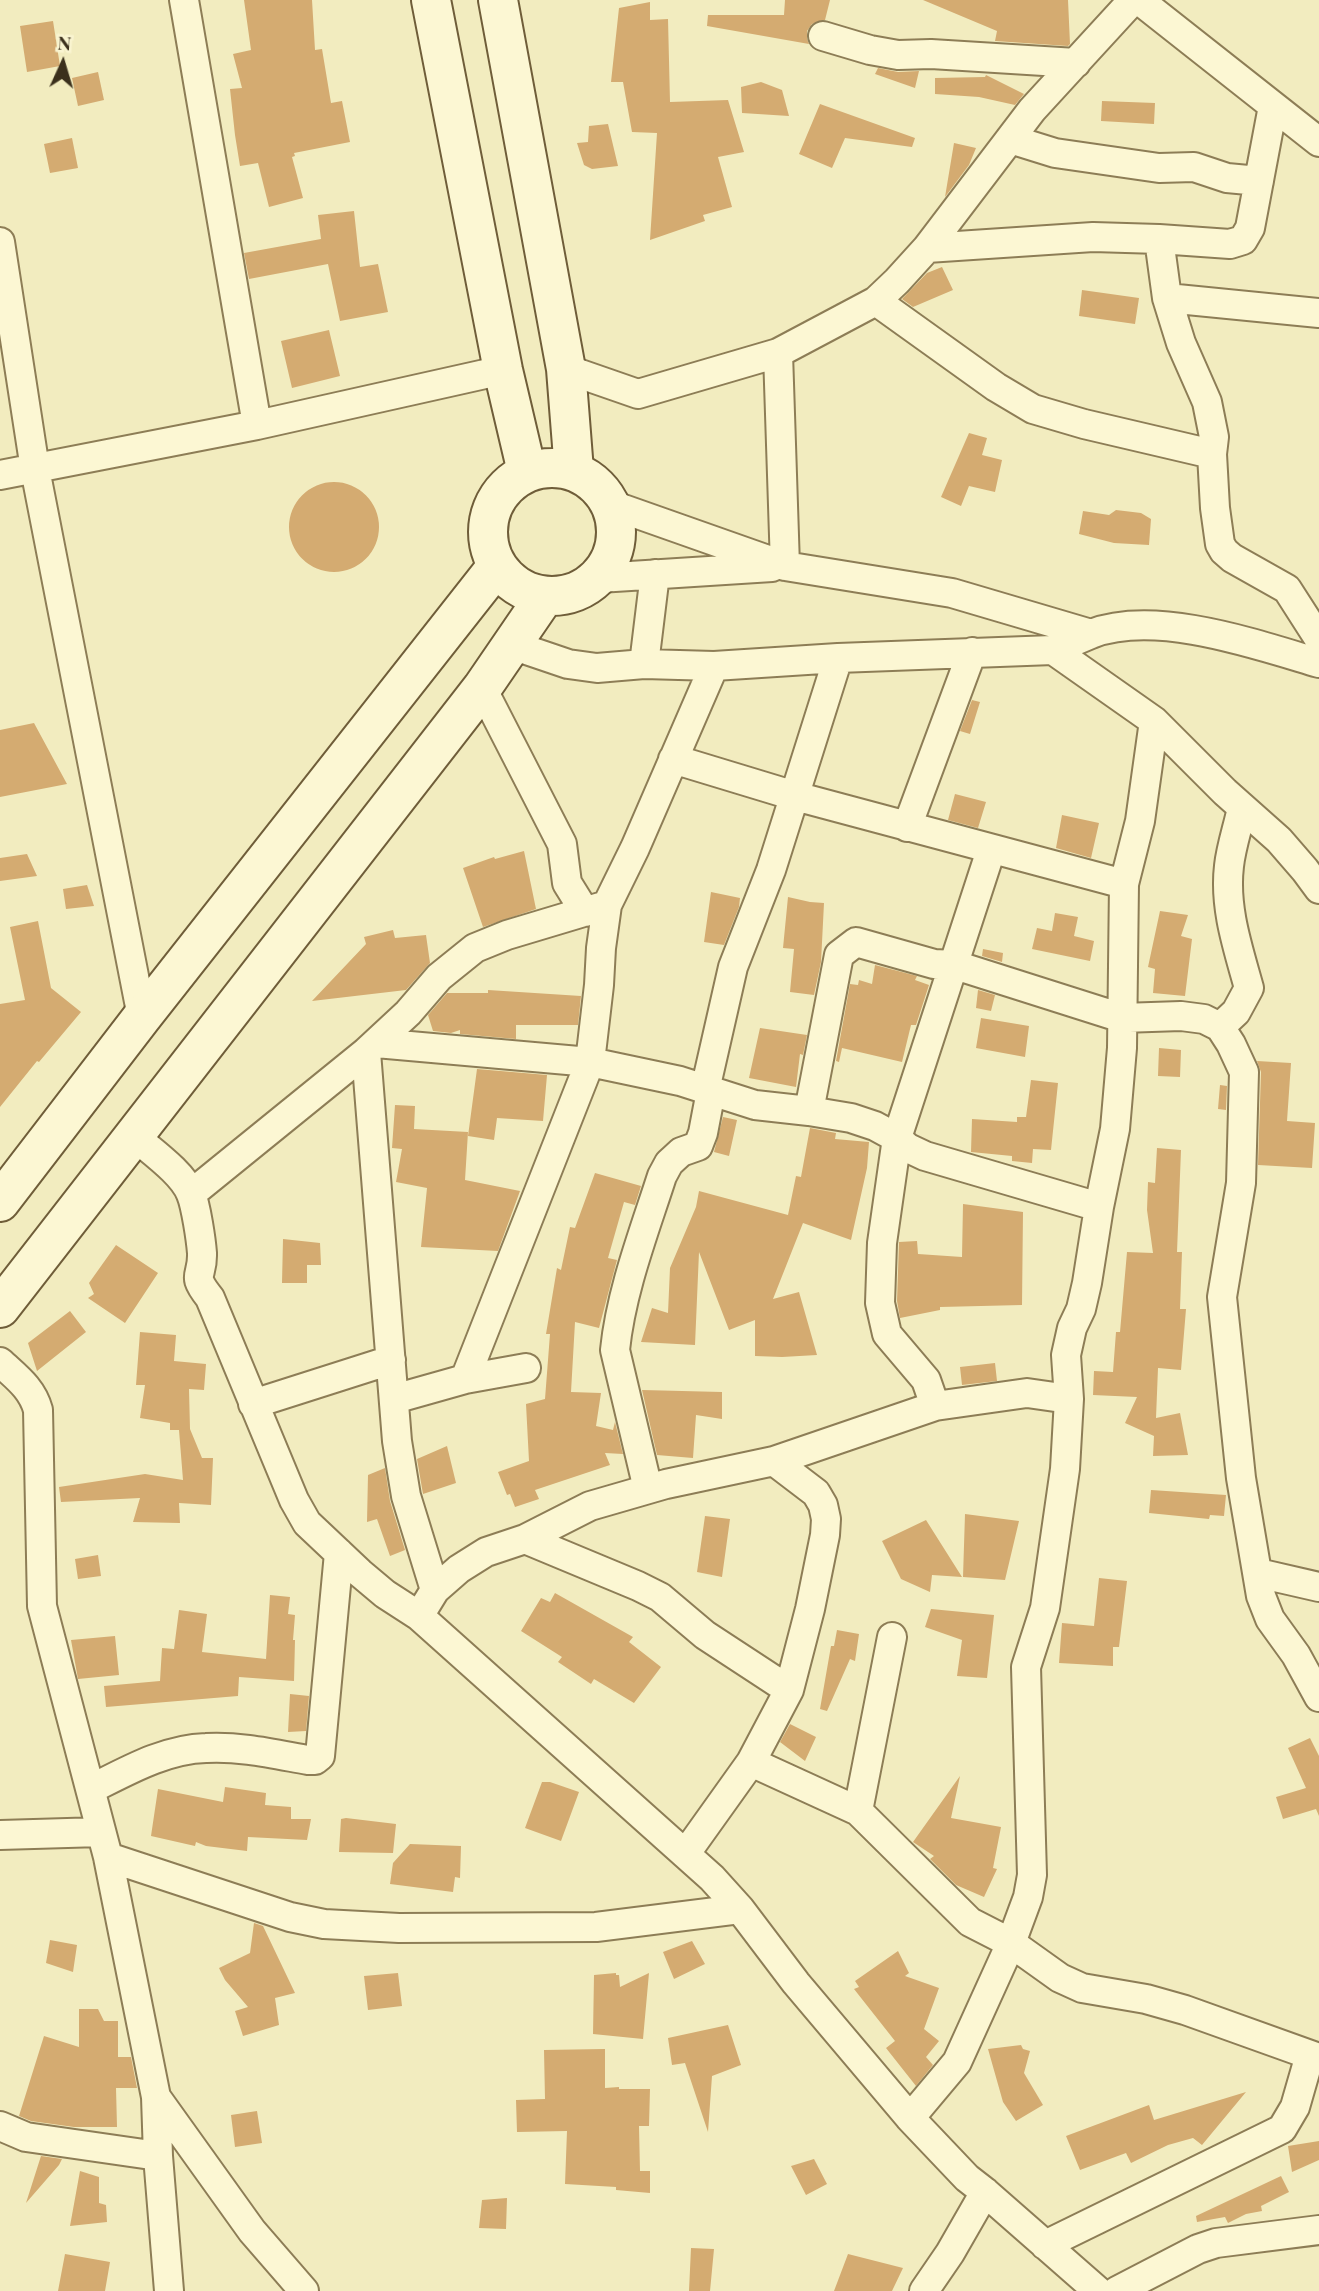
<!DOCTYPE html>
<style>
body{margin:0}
#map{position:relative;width:1319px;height:2291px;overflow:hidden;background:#f2ecbf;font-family:"Playfair Display",serif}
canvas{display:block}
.north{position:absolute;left:28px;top:28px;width:70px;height:70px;-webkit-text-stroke:5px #f9f4d0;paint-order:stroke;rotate:4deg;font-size:19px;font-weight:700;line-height:28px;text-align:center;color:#3b301c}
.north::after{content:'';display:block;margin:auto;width:24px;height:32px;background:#3b301c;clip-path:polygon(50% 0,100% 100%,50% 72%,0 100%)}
</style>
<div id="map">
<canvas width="1319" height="2291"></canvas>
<div class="north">N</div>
</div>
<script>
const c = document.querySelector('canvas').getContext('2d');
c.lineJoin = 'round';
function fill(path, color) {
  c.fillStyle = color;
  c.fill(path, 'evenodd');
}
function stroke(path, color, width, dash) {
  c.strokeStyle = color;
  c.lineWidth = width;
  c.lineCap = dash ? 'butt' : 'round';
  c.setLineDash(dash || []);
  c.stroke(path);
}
fill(new Path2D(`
 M244 0H312L315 50 322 49 331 103 342 101 350 142 294 153 295 156 292 157 303 198 269 207 258 163 240 166 235 135 230 89 242 88 233 54 251 50Z
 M785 0H830L825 20 812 24 807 31V39L809 44 707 26 708 15H784Z
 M923 0H1068L1070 44 1068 46 995 41 997 31Z
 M650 2V20L668 19 670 102 728 100 744 152 718 157 732 207 703 215 705 221 650 240 657 133 632 132 623 82H611L619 8Z
 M53 21 60 66 27 72 20 26Z
 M878 68 898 72 919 71 915 88 875 74Z
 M98 72 104 100 78 106 72 78Z
 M986 75 1024 94 1015 105 979 97 935 94V78L985 77Z
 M761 82 782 90 789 116 742 113 741 87Z
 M1102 101 1155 103 1154 124 1101 121Z
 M820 104 915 138 912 147 845 138 832 168 799 154Z
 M608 124 618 166 592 169 584 165 577 143 588 142 589 126Z
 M72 138 78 168 50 173 44 144Z
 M954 143 976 148 969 165 945 197Z
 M354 211 360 267 378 264 388 312 340 321 328 264 249 279 244 253 321 239 318 215Z
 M942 267 953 290 913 307 902 299 927 273Z
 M1082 290 1139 298 1135 324 1079 316Z
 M329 330 340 376 292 388 281 341Z
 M969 433 987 438 982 455 1002 460 995 492 969 486 961 506 941 497Z
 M289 527a45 45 0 1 1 90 0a45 45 0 1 1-90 0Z
 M1116 510 1141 513 1151 519 1149 545 1114 543 1079 534 1083 511 1109 515Z
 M972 700 980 702 970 734 960 731Z
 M34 723 67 784 0 797V730Z
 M955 794 986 802 978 828 948 820Z
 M1062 815 1099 823 1091 858 1056 848Z
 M524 851 536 909 483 927 463 868 494 857 495 859Z
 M27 854 37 876 0 881V858Z
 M87 885 94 906 66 909 63 889Z
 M711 892 740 898 739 907 724 945 704 942Z
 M788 897 810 902 824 903 821 962 814 995 790 992 794 949 783 948Z
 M1160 911 1188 915 1181 936 1192 939 1185 996 1153 993 1155 969 1148 967Z
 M1055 913 1078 917 1074 936 1094 941 1090 961 1032 949 1037 928 1052 931Z
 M38 921 51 988 81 1012 39 1062 37 1061 0 1107V1004L25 1000 10 927Z
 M393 930 395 938 426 935 430 963 406 990 312 1001 366 944 364 937Z
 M983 949 1003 953 1002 962 982 956Z
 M875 965 917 976 915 980 929 985 916 1025H911L902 1062 842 1048 839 1062 836 1061 850 984 858 985 859 980 872 984Z
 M488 990 581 996 578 1025H516V1039L460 1034V1030L451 1033 433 1031 428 1015 447 993H488Z
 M978 990 995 995 991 1011 976 1008Z
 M981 1018 1029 1026 1025 1057 976 1048Z
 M760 1028 807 1035 803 1055 800 1054 796 1087 749 1078Z
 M1159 1048 1181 1050 1180 1077 1158 1076Z
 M1257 1061 1291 1063 1287 1121 1315 1123 1312 1168 1258 1165 1261 1072Z
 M477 1069 547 1075 543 1121 497 1118 494 1140 468 1136Z
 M1031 1080 1058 1083 1051 1150 1033 1149 1032 1163 1012 1161V1156L971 1152 972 1119 1017 1122V1117H1026Z
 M1220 1085 1227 1086 1226 1110 1218 1109Z
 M395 1105 415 1106 414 1129 468 1132 465 1180 520 1191 498 1251 421 1247 427 1188 396 1182 402 1149 392 1148Z
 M723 1117 737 1120 729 1156 714 1152Z
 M810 1128 836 1133 835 1139 869 1142 867 1168 851 1240 803 1223 773 1299 799 1292 817 1355 782 1357 755 1356V1320L729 1330 699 1252 695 1345 641 1342 652 1308 668 1313 670 1268 696 1207 699 1191 788 1215 796 1176 801 1177Z
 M1157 1148 1181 1150 1177 1252H1182L1180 1309H1186L1181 1370 1158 1368 1156 1418 1180 1413 1188 1455 1153 1456 1154 1436 1125 1423 1137 1397 1093 1395 1094 1371 1113 1372 1116 1332H1120L1127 1252 1153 1253 1147 1210 1148 1182 1155 1183Z
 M595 1173 641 1186 635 1205 624 1202 608 1258 617 1260 599 1328 575 1322 571 1392 601 1393 596 1426 613 1430 615 1422 623 1454 605 1453 610 1465 535 1490 539 1499 515 1507 510 1494 507 1495 498 1472 529 1461 526 1404 545 1399 550 1334H546L557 1268 561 1270 570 1227 575 1228Z
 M963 1204 1023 1212 1022 1305 940 1307V1310L900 1318 897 1301 899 1242 917 1241 918 1254 962 1257Z
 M283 1239 320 1243 321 1265H307V1283H282Z
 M116 1245 158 1273 125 1323 88 1298 94 1294 89 1283Z
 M70 1311 86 1332 37 1371 28 1343Z
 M140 1332 176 1335 174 1361 206 1364 204 1390 189 1389 190 1429 202 1458H213L211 1505 179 1503 180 1523 133 1522 140 1498 61 1502 59 1487 145 1474 183 1480 179 1430H170V1423L140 1418 145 1385H136Z
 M995 1363 997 1381 962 1385 960 1367Z
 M642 1390 722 1392V1419L696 1415 693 1458 657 1455Z
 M447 1446 456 1483 423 1494 417 1459Z
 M385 1468 390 1501 405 1550 390 1556 377 1519 367 1522 368 1475Z
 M1151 1490 1226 1495 1224 1516 1210 1515 1209 1519 1149 1513Z
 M965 1514 1019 1521 1005 1580 963 1577Z
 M705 1516 730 1519 722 1577 697 1572Z
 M926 1520 962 1577 932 1575 930 1592 901 1579 882 1541Z
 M98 1555 101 1576 78 1579 75 1559Z
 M1099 1578 1127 1581 1119 1647H1113V1666L1059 1663 1062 1623 1094 1626Z
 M555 1593 633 1637 629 1642 661 1667 634 1703 594 1679 591 1684 558 1662 562 1657 521 1631 541 1598 550 1602Z
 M270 1595 290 1597 288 1614 295 1615 293 1640H295L294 1681 239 1677 238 1696 106 1707 104 1686 160 1681 162 1648 174 1649 179 1610 207 1614 202 1652 266 1659Z
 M931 1609 994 1615 987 1678 957 1676 962 1640 925 1627Z
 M837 1630 859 1634 855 1661 850 1659 827 1711 820 1709 831 1646H834Z
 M115 1636 119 1675 78 1679 71 1640Z
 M290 1694 309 1696 306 1731 288 1732Z
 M790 1724 816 1737 805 1761 780 1742Z
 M1310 1738 1319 1756V1816L1316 1809 1283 1819 1276 1797 1306 1788 1288 1748Z
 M960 1776 951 1818 1001 1827 993 1868 997 1869 984 1897 956 1885 930 1859 934 1856 913 1842Z
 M542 1782H550L579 1792 561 1841 525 1828Z
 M225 1787 266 1793 265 1805 291 1807V1819H311L307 1840 248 1837 247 1851 206 1846 196 1842 195 1846 151 1836 158 1789 223 1802Z
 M346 1818 396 1824 393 1853 339 1852 341 1819Z
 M410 1844 461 1846 460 1878 455 1877 453 1892 390 1884 393 1863Z
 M254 1923 263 1926 295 1993 275 1998 279 2025 243 2036 235 2011 248 2007 225 1980 219 1968 250 1953Z
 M50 1940 77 1945 73 1972 46 1963Z
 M692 1941 705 1964 674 1979 663 1952Z
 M898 1951 909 1973 905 1976 939 1988 924 2029 939 2041 926 2057 933 2065 916 2086 886 2048 895 2041 854 1989 859 1987 855 1981Z
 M398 1973 402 2006 368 2010 364 1976Z
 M616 1973V1975H619L620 1987 649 1973 643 2039 593 2034 594 1975Z
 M79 2009H98L104 2021H118V2057H131L137 2088H116L117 2127H74L31 2121 19 2116 44 2036 79 2047Z
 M728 2025 741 2065 712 2076 708 2132 685 2063 672 2065 668 2038Z
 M1021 2045 1023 2049 1030 2051 1024 2073 1043 2105 1016 2121 1003 2102 988 2049Z
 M605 2049V2088L619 2087V2089H650L649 2126H639L640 2171H650V2193L616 2190V2187L565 2184 567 2131 517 2132 516 2100 545 2099 544 2050Z
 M1246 2092 1202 2145 1193 2138 1168 2145 1131 2163 1126 2153 1080 2170 1066 2136 1149 2105 1154 2120Z
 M257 2111 262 2143 235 2147 231 2115Z
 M1319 2141V2160L1292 2172 1288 2146Z
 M41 2156 62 2159 59 2165 26 2203Z
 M814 2159 827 2184 806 2195 791 2166Z
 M80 2171 99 2177V2203L106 2205 107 2222 70 2226Z
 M1281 2176 1289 2192 1261 2206 1262 2211 1246 2214 1228 2223 1225 2217 1197 2222 1196 2216Z
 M507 2198 506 2229 479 2228 482 2200Z
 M691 2248 714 2249 710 2291H689Z
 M65 2254 110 2262 105 2291H58Z
 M848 2254 903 2268 892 2291H834Z`), '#d4ab71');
const street = new Path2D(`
 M184 0 257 425
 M1139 0 1319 142
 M823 36 870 50 898 55 931 54 1076 63
 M1010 139 1055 153 1159 168 1194 167 1227 178 1259 181
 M1159 239 1167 298 1181 343 1207 402 1214 437 1212 454 1215 508 1220 544 1224 551 1232 558 1287 589 1319 639
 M0 242 35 469 142 1017
 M927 248 1093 237 1159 239 1230 244 1243 240 1250 228 1273 106
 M1167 298 1319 313
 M876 301 996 387 1033 409 1084 424 1212 454
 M778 353 785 566
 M566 369 638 394 778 353 876 301 897 281 927 248 1032 110 1133 0
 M0 475 257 425 503 370
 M612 505 785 566 952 593 1091 634C1155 609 1255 644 1319 663
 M599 578 772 567
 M512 645 568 664 597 668 644 664 714 666 838 658 1053 650 1091 634
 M1053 650 1154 721 1225 792 1279 840 1305 870 1319 889
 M644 664 655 574
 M482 688 562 844 567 883 585 912
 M673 759 795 796 1124 884
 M907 827 972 652
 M1220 1027 1236 1012 1249 988C1238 948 1224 908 1229 866 1231 847 1238 827 1242 808
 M376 1043 590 1062 680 1081 755 1105 809 1111 851 1118 875 1126 897 1138 908 1148 925 1156 1099 1207
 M366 1052 397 1441 406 1496 435 1590
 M705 1090 733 967 771 870 838 658
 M809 1111 839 955 856 942 934 964 955 965 1122 1018 1181 1016 1204 1019 1220 1027 1231 1044 1244 1072 1241 1183 1222 1297 1241 1478 1261 1596 1270 1619 1296 1655 1319 1697
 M134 1136C151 1151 183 1173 191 1194 196 1206 201 1240 202 1253 203 1278 190 1273 210 1298L294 1500 307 1523 360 1573 385 1594 419 1616 712 1878 740 1909 796 1983 910 2118 967 2178 985 2192 1098 2291
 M191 1194 366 1052 408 1013 439 977 475 948 507 935 607 905
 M0 1362C16 1377 32 1388 38 1410L42 1606 108 1857 156 2097 252 2231 304 2291
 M465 1379 590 1062 599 985 601 948 607 905 635 848 714 666
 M394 1399 465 1379 526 1368
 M253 1404 391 1360
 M935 1406 926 1380 887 1334 880 1303 882 1243 897 1138 991 850
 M648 1489 615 1350C621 1291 644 1232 662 1176L669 1163 681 1152 698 1146 703 1133 711 1091
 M525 1539 638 1586 660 1597 705 1635 789 1690
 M1258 1573 1319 1587
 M419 1616 435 1590 459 1569 486 1552 525 1539 590 1506 666 1484 774 1461 935 1406 1027 1393 1069 1399
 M751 1762 858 1811 970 1922 1011 1943 1060 1978 1082 1988 1146 1999 1185 2010 1319 2058
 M91 1789C127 1771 165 1749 206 1748 240 1746 274 1754 308 1760H315L320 1756 339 1553
 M858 1811 892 1637
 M0 1835 101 1832
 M686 1853 751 1762 789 1690 810 1609 825 1535 826 1519 823 1505 816 1493 774 1461
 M108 1857 290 1917 324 1924 399 1928 596 1927 740 1909
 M156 2097 158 2156 169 2291
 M910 2118 957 2062 1011 1943 1028 1897 1032 1875 1026 1667 1045 1608 1065 1469 1069 1399 1066 1355 1072 1328 1081 1309 1087 1283 1099 1207 1115 1129 1122 1048 1124 884 1140 821 1154 721
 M0 2126 26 2137 158 2156
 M1045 2245 1282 2129 1295 2107 1310 2055
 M924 2291 950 2253 985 2192
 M1117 2291 1198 2249 1216 2243 1319 2230`);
const secondary = new Path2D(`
 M431 0 503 370 527 472
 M498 0 566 369 574 471
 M488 532a64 64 0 1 1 128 0a64 64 0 1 1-128 0Z
 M0 1202 142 1017 497 566
 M0 1308 482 688 545 596`);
stroke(street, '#8d7d56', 32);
stroke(secondary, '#6f5d39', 42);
stroke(street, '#fcf7d3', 28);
stroke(secondary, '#fcf7d3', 38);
</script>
